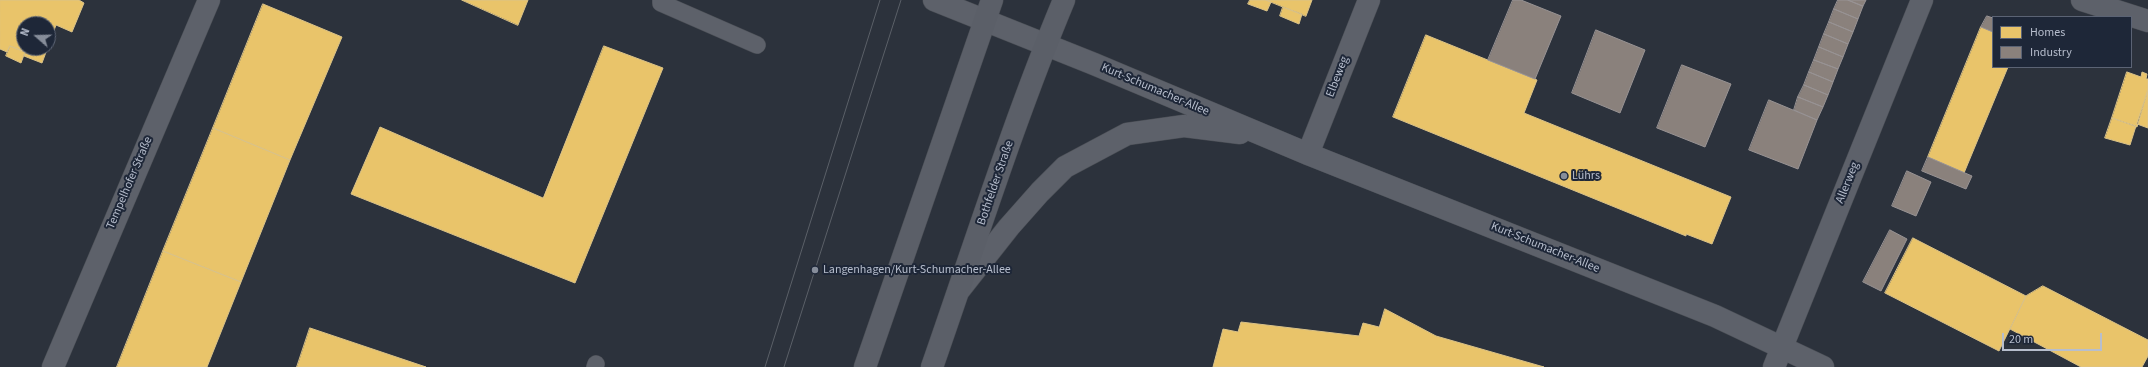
<!DOCTYPE html>
<meta charset="utf-8">
<style>
body{margin:0}
#map{position:relative;width:2148px;height:367px;overflow:hidden;background:#2c323c;font-family:"Source Sans 3",sans-serif}
canvas{display:block}
.legend{position:absolute;left:1992px;top:16px;width:140px;height:52px;box-sizing:border-box;background:#1e2738;border:1px solid #5b6374;margin:0;padding:5px 7px;list-style:none;font-size:12px;color:#b7becd}
.legend li{display:flex;align-items:center;gap:8px;height:20px}
.legend b{width:20px;border:1px solid #5b6374}
.north{position:absolute;left:16px;top:16px;width:40px;height:40px;box-sizing:border-box;background:#1e2738;border:1px solid #5b6374;border-radius:50%;rotate:290deg;font-size:11px;font-weight:700;line-height:16px;text-align:center;color:#b7becd}
.north::after{content:'';display:block;margin:auto;width:14px;height:18px;background:#868d9a;clip-path:polygon(50% 0,100% 100%,50% 72%,0 100%)}
.scale{position:absolute;left:2002px;top:333px;width:100px;height:18px;box-sizing:border-box;border:2px solid #b7becd;border-top:0;padding-left:5px;font-size:12px;line-height:14px;white-space:nowrap;color:#b7becd;-webkit-text-stroke:3px #1e2738;paint-order:stroke}
</style>
<div id="map">
<canvas width="2148" height="367"></canvas>
<ul class="legend">
<li><b style="height:11px;background:#e9c46a"></b>Homes</li>
<li><b style="height:11px;background:#8a817c"></b>Industry</li>
</ul>
<div class="north">N</div>
<div class="scale">20 m</div>
</div>
<script>
const c = document.querySelector('canvas').getContext('2d');
c.lineJoin = 'round';
function fill(path, color) {
  c.fillStyle = color;
  c.fill(path, 'evenodd');
}
function stroke(path, color, width, dash) {
  c.strokeStyle = color;
  c.lineWidth = width;
  c.lineCap = dash ? 'butt' : 'round';
  c.setLineDash(dash || []);
  c.stroke(path);
}
function label(font, color, halo, rows, align = 'center') {
  c.font = font + ' "Source Sans 3",sans-serif';
  c.lineWidth = 4;
  c.setLineDash([]);
  c.textBaseline = 'middle';
  c.strokeStyle = halo;
  c.fillStyle = color;
  for (const [text, x, y, turn = 0] of rows) {
    c.save();
    c.translate(x, y);
    c.rotate((+turn || 0) * Math.PI / 180);
    c.textAlign = isNaN(turn) ? turn : align;
    if (halo) c.strokeText(text, 0, 0);
    c.fillText(text, 0, 0);
    c.restore();
  }
}
const homes = new Path2D(`
 M0 0H79L84 3 72 32 56 25 42 63 24 56 25 52 10 46 7 52 0 49ZM24 24H48V48H24Z
 M462 0H528L518 25Z
 M1250 0H1266L1271 2 1267 11 1248 4Z
 M1266 0H1312L1306 16Z
 M263 4 342 37 290 160 213 128Z
 M1283 7 1302 14 1299 24 1280 16Z
 M1981 27 1993 32V67H2008L1964 173 1928 157Z
 M1426 35 1537 80 1524 113 1731 197 1712 244 1686 234V236L1393 117Z
 M10 46 25 52 21 63 6 56Z
 M604 46 663 68 575 283 351 194 380 127 543 198Z
 M2127 72 2141 77 2142 72 2147 74 2146 79H2148V90L2137 127 2112 118Z
 M2148 90V128L2137 124Z
 M2112 118 2136 126 2130 145 2105 138Z
 M213 128 290 160 241 282 163 251Z
 M1913 238 2026 296 1999 351 1885 293Z
 M163 251 241 282 207 367H117Z
 M2043 286 2148 340V356L2142 367H2081L2010 329 2026 296Z
 M1385 309 1436 336 1544 367H1213L1223 329 1238 332 1241 322 1359 336 1363 323 1379 327Z
 M310 328 426 367H297Z`);
fill(homes, '#e9c46a');
stroke(homes, '#dac288', 1);
const industry = new Path2D(`
 M1513 0H1521L1561 16 1535 79 1488 60Z
 M1838 0H1848L1863 6 1858 19 1834 9Z
 M1848 0H1866L1863 6Z
 M1834 9 1858 19 1853 32 1829 22Z
 M1987 16 1993 18V32L1981 27Z
 M1829 22 1853 32 1848 44 1824 34Z
 M1596 30 1645 50 1620 113 1572 93Z
 M1824 34 1848 44 1843 57 1819 47Z
 M1819 47 1843 57 1838 69 1814 60Z
 M1814 60 1838 69 1833 82 1809 72Z
 M1682 65 1731 84 1705 147 1657 128Z
 M1809 72 1833 82 1828 95 1804 85Z
 M1804 85 1828 95 1823 107 1798 97Z
 M1798 97 1823 107 1817 120 1794 110Z
 M1769 100 1817 120 1798 169 1749 150Z
 M1928 157 1972 176 1966 189 1922 171Z
 M1907 171 1931 182 1916 216 1892 206Z
 M1890 230 1907 239 1881 291 1863 282Z`);
fill(industry, '#8a817c');
stroke(industry, '#989394', 1);
const lane = new Path2D(`
 M661 0V3L757 45
 M595 367 596 364`);
const street = new Path2D(`
 M934 0 1094 64 1308 154 1715 316 1823 367
 M2082 0 2148 21
 M1308 154 1369 0
 M960 289 1009 227 1040 192 1065 167 1127 134 1184 126 1240 133
 M53 367 209 0
 M1774 367 1922 0`);
const secondary = new Path2D(`
 M865 367 992 0
 M932 367C975 244 1014 120 1064 0`);
stroke(lane, '#494d54', 18);
stroke(street, '#494d54', 23);
stroke(secondary, '#494d54', 23);
stroke(lane, '#5d616a', 17);
stroke(street, '#5d616a', 22);
stroke(secondary, '#5b5f68', 22);
stroke(new Path2D(`
 M765 367 880 0
 M784 367 901 0`), '#5b6068', 1);
for (const [x, y, r, color] of [
 [1564,176,4,"#868d9a"],
 [815,270,4,"#868d9a"]
]) {
  const dot = new Path2D();
  dot.arc(x, y, r, 0, 2 * Math.PI);
  c.fillStyle = color;
  c.fill(dot);
  stroke(dot, '#1e2738', 1.5);
}
label('12px', '#b7becd', '#1e2738', [
 ["Elbeweg",1338,77,-69],
 ["Kurt-Schumacher-Allee",1155,90,23],
 ["Tempelhofer Straße",130,183,-67],
 ["Bothfelder Straße",996,183,-71],
 ["Allerweg",1848,183,-68],
 ["Kurt-Schumacher-Allee",1545,248,22]
]);
label('12px', '#b7becd', '#1e2738', [
 ["Lührs",1572,176],
 ["Langenhagen/Kurt-Schumacher-Allee",823,270]
], 'left');
</script>
